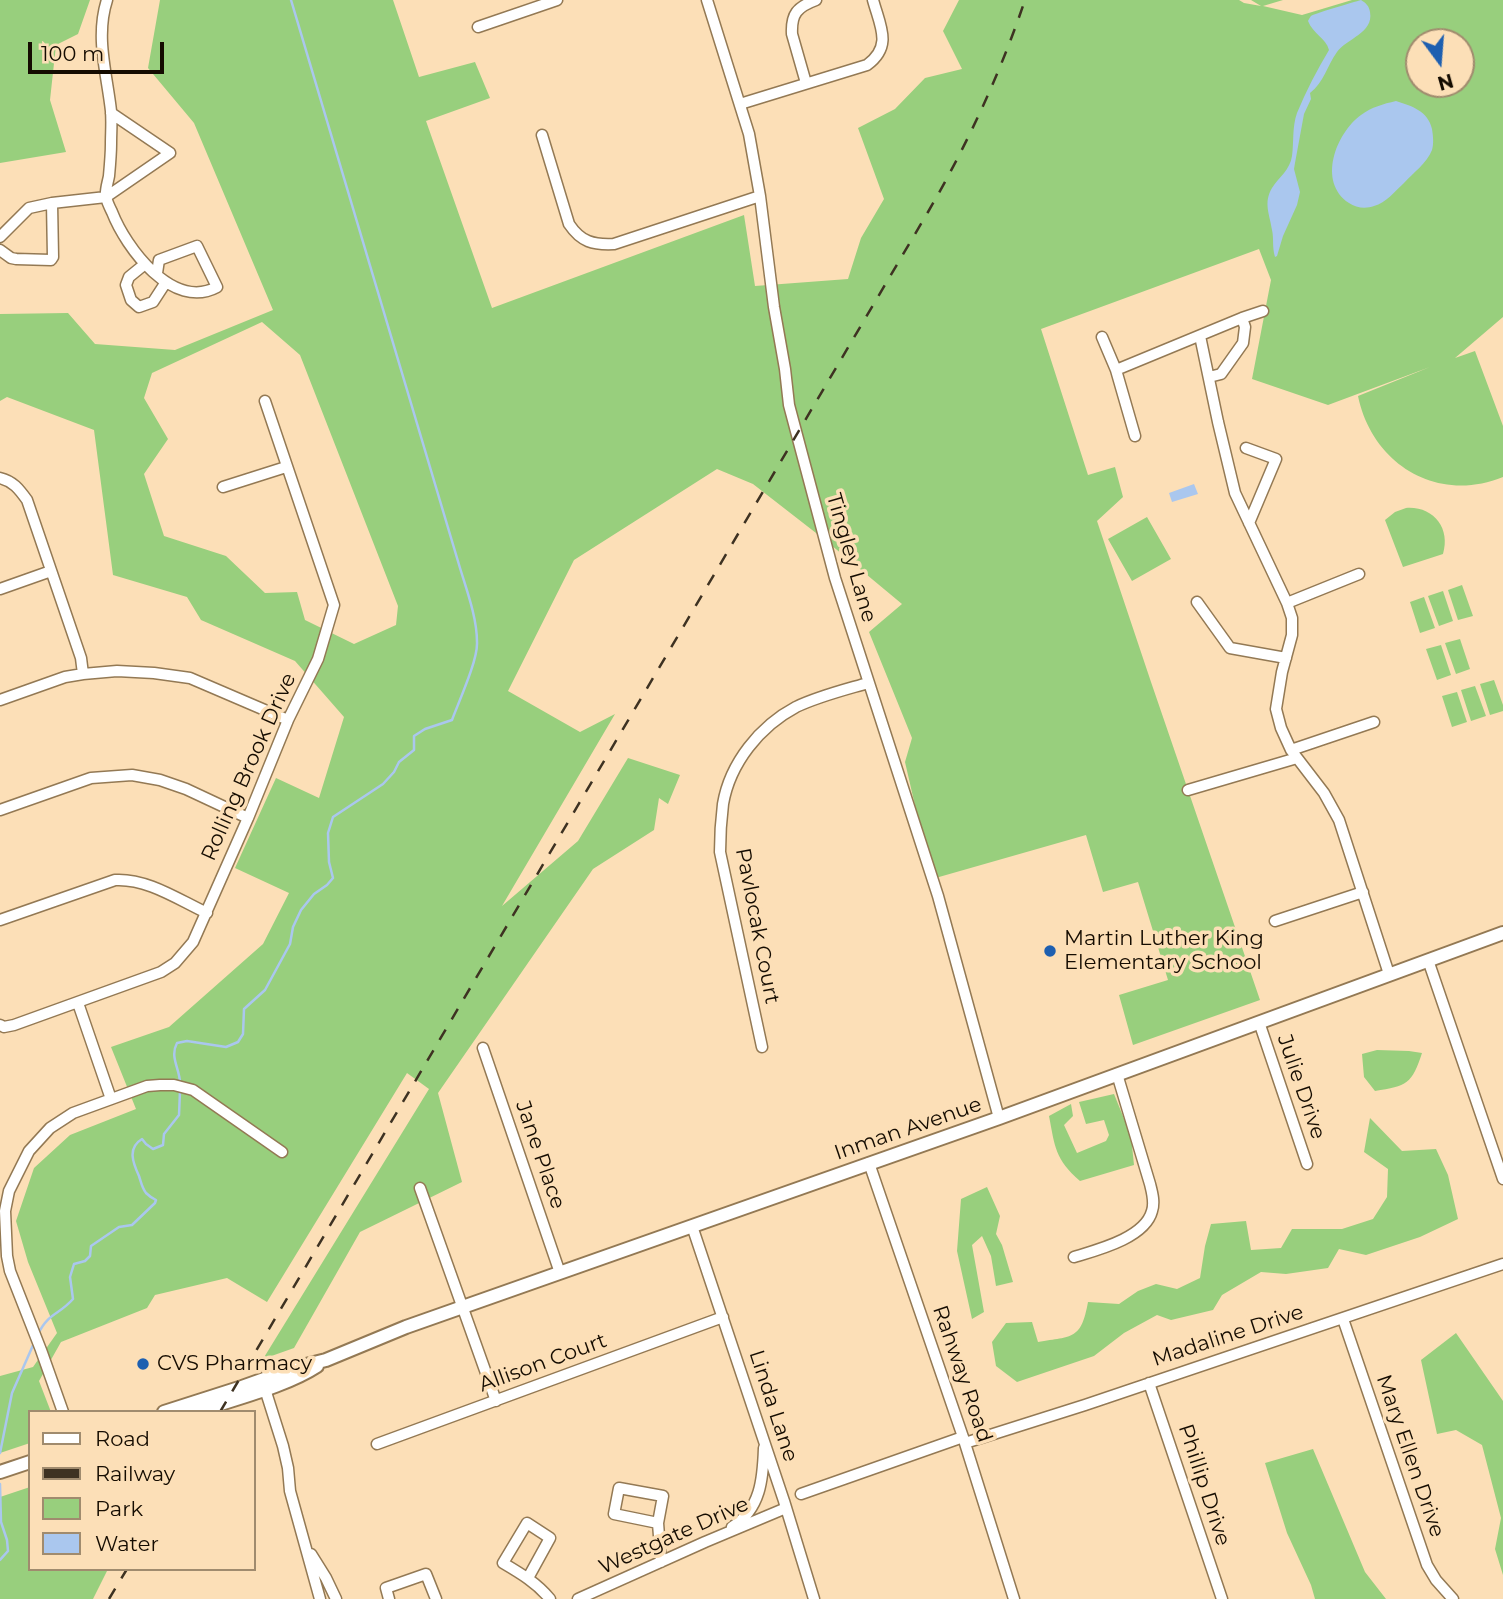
<!DOCTYPE html>
<style>
body{margin:0}
#map{position:relative;width:1503px;height:1599px;overflow:hidden;background:#fcdfb7;font-family:Montserrat,sans-serif}
canvas{display:block}
.legend{position:absolute;left:28px;top:1410px;width:228px;height:161px;box-sizing:border-box;background:#fcdfb7;border:2px solid #a08b6e;margin:0;padding:9px 12px;list-style:none;font-size:21px;color:#150c01}
.legend li{display:flex;align-items:center;gap:14px;height:35px}
.legend b{width:35px;border:2px solid #a08b6e}
.north{position:absolute;left:1405px;top:28px;width:70px;height:70px;box-sizing:border-box;background:#fcdfb7;border:2px solid #a08b6e;border-radius:50%;rotate:164deg;font-size:19px;font-weight:700;line-height:28px;text-align:center;color:#150c01}
.north::after{content:'';display:block;margin:auto;width:24px;height:32px;background:#1d5fb0;clip-path:polygon(50% 0,100% 100%,50% 72%,0 100%)}
.scale{position:absolute;left:28px;top:42px;width:136px;height:32px;box-sizing:border-box;border:4px solid #150c01;border-top:0;padding-left:9px;font-size:21px;line-height:24px;white-space:nowrap;color:#150c01;-webkit-text-stroke:5px #fcdfb7;paint-order:stroke}
</style>
<div id="map">
<canvas width="1503" height="1599"></canvas>
<ul class="legend">
<li><b style="height:9px;background:#fff"></b>Road</li>
<li><b style="height:9px;background:#3e3222"></b>Railway</li>
<li><b style="height:19px;background:#98cf7d"></b>Park</li>
<li><b style="height:19px;background:#aac7ee"></b>Water</li>
</ul>
<div class="north">N</div>
<div class="scale">100 m</div>
</div>
<script>
const c = document.querySelector('canvas').getContext('2d');
c.lineJoin = 'round';
function fill(path, color) {
  c.fillStyle = color;
  c.fill(path, 'evenodd');
}
function stroke(path, color, width, dash) {
  c.strokeStyle = color;
  c.lineWidth = width;
  c.lineCap = dash ? 'butt' : 'round';
  c.setLineDash(dash || []);
  c.stroke(path);
}
function label(font, color, halo, rows, align = 'center') {
  c.font = font + ' Montserrat,sans-serif';
  c.lineWidth = 7;
  c.setLineDash([]);
  c.textBaseline = 'middle';
  c.strokeStyle = halo;
  c.fillStyle = color;
  for (const [text, x, y, turn = 0] of rows) {
    c.save();
    c.translate(x, y);
    c.rotate((+turn || 0) * Math.PI / 180);
    c.textAlign = isNaN(turn) ? turn : align;
    if (halo) c.strokeText(text, 0, 0);
    c.fillText(text, 0, 0);
    c.restore();
  }
}
fill(new Path2D(`
 M0 0H90L78 34 56 45 50 100 66 152 0 163Z
 M160 0H393L419 77 475 62 490 98 426 121 492 308 744 215 755 286 848 279 861 238 884 199 858 128 895 109 925 78 962 69 943 31 959 0H1239L1244 3 1261 6 1251 0H1283L1263 6 1302 15 1352 0H1503V317L1455 358 1475 351 1503 426V477C1437 504 1372 464 1358 396L1430 367 1328 405 1252 379 1271 280 1259 249 1041 329 1088 475 1115 467 1123 497 1097 521 1151 682 1260 1000 1133 1045 1119 995 1168 980 1138 882 1103 892 1086 835 932 879 905 762 912 738 869 632 902 604 825 540 753 484 717 469 574 560 508 691 580 732 615 714 502 906 578 841 628 758 680 775 668 804 659 798 654 830 593 869 438 1093 462 1182 360 1232 294 1348 263 1359 429 1089 407 1073 267 1302 227 1278 155 1295 147 1308 61 1342 39 1381 51 1412H30V1443L0 1453V1376L33 1367 57 1333 28 1262 16 1221 34 1168 70 1135 136 1109 111 1047 169 1027 263 944 289 893 235 868 276 778 319 798 344 717 295 661 201 620 187 597 113 575 94 430 7 397 0 401V314L68 313 95 344 175 350 273 310 194 123 148 68ZM1419 42H1461V84H1419ZM262 322 300 355 398 606 396 625 354 644 305 620 297 592 265 593 226 556 164 536 144 474 168 439 144 398 152 373Z
 M1406 508C1433 506 1451 528 1443 554L1403 567 1385 520 1395 512Z
 M1147 517 1171 559 1132 581 1108 539Z
 M1462 585 1473 616 1458 620 1448 590Z
 M1443 591 1453 621 1439 626 1428 596Z
 M1424 597 1435 628 1420 633 1410 602Z
 M1460 639 1470 669 1456 674 1445 643Z
 M1441 645 1451 675 1437 680 1426 649Z
 M1494 680 1503 705V711L1490 715 1480 684Z
 M1475 686 1486 716 1471 721 1461 690Z
 M1457 692 1467 722 1452 727 1442 696Z
 M1377 1050 1409 1051 1422 1053C1412 1084 1407 1086 1375 1091L1364 1077 1362 1054Z
 M1114 1094 1131 1136 1134 1165 1080 1181C1055 1159 1055 1147 1049 1116L1071 1104 1073 1116 1064 1125 1077 1153 1106 1141 1109 1135 1104 1120 1086 1124 1079 1102Z
 M1370 1118 1402 1151 1436 1149 1448 1175 1458 1219 1420 1237 1366 1255 1339 1249 1328 1268 1286 1274 1261 1272 1222 1295 1213 1310 1171 1320 1157 1315 1124 1333 1094 1356 1017 1382 996 1366 992 1342 1006 1323 1032 1322 1038 1342C1073 1336 1081 1340 1088 1302L1119 1304 1138 1291 1156 1284 1177 1289 1200 1278 1205 1246 1211 1224 1246 1221 1251 1250 1281 1248 1292 1229H1342L1373 1219 1387 1197 1388 1169 1364 1152Z
 M987 1187 1000 1216 996 1234 1002 1245 1013 1282 996 1286 991 1256 982 1236 972 1245 984 1312 972 1319 957 1251 961 1199Z
 M1456 1333 1503 1401V1575L1495 1549 1501 1518 1482 1445 1456 1430 1437 1434 1421 1360Z
 M1313 1449 1365 1572 1386 1599H1315L1311 1585 1287 1533 1265 1463Z
 M30 1487V1569H108L93 1599H0V1497Z`), '#98cf7d');
fill(new Path2D(`
 M1361 0C1366 3 1369 6 1370 12 1374 33 1346 39 1337 52 1327 66 1324 82 1310 93L1311 99 1304 114 1295 163 1294 169 1300 192 1297 205 1283 236 1277 256 1275 257C1272 247 1274 239 1272 230 1270 215 1263 203 1272 188 1279 177 1290 170 1292 156 1294 142 1292 127 1297 113 1306 91 1317 70 1329 50 1326 38 1313 34 1308 21 1309 19 1310 17 1311 16 1313 14 1354 2 1361 0Z
 M1396 101C1412 106 1428 111 1432 129 1433 135 1434 144 1432 150 1427 163 1413 173 1404 183 1395 191 1386 203 1374 206 1366 209 1356 208 1349 203 1317 182 1336 133 1361 115 1372 107 1383 104 1396 101Z
 M1194 484 1198 494 1172 502 1169 493Z`), '#aac7ee');
stroke(new Path2D(`
 M180 1085C181 1070 169 1058 177 1043L187 1041 226 1047 238 1042 243 1034 244 1009 265 990 290 944 293 927 301 910 314 894 327 885 333 878 329 862 328 833 333 817 383 784 394 772 399 762 414 750V736L425 729 452 720C459 701 478 660 477 642 477 618 467 591 460 568L291 0
 M38 1334C49 1312 59 1315 73 1299L70 1277 74 1264 85 1261 90 1256 91 1246 119 1227 132 1225 155 1203 156 1200C152 1198 149 1196 146 1193 142 1188 141 1182 139 1176 133 1163 127 1148 142 1139L146 1144 153 1149 163 1145 164 1134 179 1115 180 1091
 M0 1453 12 1393 34 1343
 M0 1484 1 1522 7 1540 8 1551 0 1560`), '#aac7ee', 2.5);
const minor = new Path2D(`
 M107 0C95 37 107 74 111 111 112 122 111 133 111 144 111 154 110 165 109 176 108 182 105 190 106 197 107 202 110 208 112 212 126 248 173 311 217 287L197 246 159 260 157 273
 M707 0 749 134 760 196 774 307 785 369 789 405 835 578 938 896 999 1118
 M478 27 557 0
 M806 83 792 34C791 14 797 7 816 0
 M740 104 867 65C893 46 880 26 873 0
 M542 135 569 224C581 242 593 245 614 244L760 196
 M52 203 106 197 170 153 111 113
 M0 237 29 208 52 203 53 257 51 260 16 259 11 258 0 250
 M145 264 129 277 126 285 131 300 139 307 153 302 166 282
 M1200 336 1218 422 1235 493 1287 603 1292 618V635L1282 672 1276 709 1281 728 1291 750 1324 793 1339 820 1389 974
 M1102 337 1116 370 1135 436
 M1116 370 1242 318 1263 311
 M1209 377 1221 374 1243 343 1245 327 1242 318
 M1246 448 1276 459 1249 523
 M0 478C13 481 19 489 27 500L81 658 83 674
 M223 487 286 467
 M0 589 51 571
 M1197 602 1230 648 1286 658
 M1287 603 1359 574
 M0 700 65 677 83 674 117 671 154 673 190 678 288 720
 M1291 750 1374 722
 M1188 790 1297 758
 M0 810 91 778 132 775 160 780 186 789 248 818
 M0 920 115 880C147 878 179 900 207 913
 M1275 921 1363 892
 M1428 960 1503 1179
 M78 1003 111 1099
 M1259 1022 1307 1164
 M0 1025 4 1027 14 1025 161 972 175 963 193 942 248 818 288 720 318 659 334 605 265 401
 M762 1047 720 852C720 836 721 820 723 804 730 763 760 726 796 707 819 696 844 690 868 683
 M483 1048 560 1273
 M869 1163 963 1437 1014 1599
 M420 1188 496 1401
 M692 1226 784 1501 814 1599
 M1074 1257C1097 1250 1145 1238 1152 1211 1155 1202 1152 1192 1150 1184L1117 1074
 M1343 1319 1427 1565 1436 1580 1453 1599
 M1149 1383 1222 1599
 M265 1389 283 1446 288 1468 290 1491 320 1599
 M63 1412 41 1350 10 1271 7 1256 5 1211 9 1191 29 1151 50 1128 73 1113 147 1086 160 1085H174L193 1090 282 1152
 M965 1443 1085 1405 1503 1264
 M377 1444 723 1317
 M801 1494 963 1437
 M658 1523 614 1514 619 1488 663 1496 658 1523 661 1562
 M732 1527C761 1509 763 1478 764 1448
 M311 1554 326 1578 336 1599
 M528 1578 550 1538 527 1523 503 1563C520 1573 537 1583 550 1599
 M389 1599 386 1588 426 1574 436 1599
 M578 1599 705 1542 786 1508`);
const major = new Path2D(`
 M164 1412 242 1387 298 1367 326 1360 406 1327 999 1118 1503 933
 M196 1412C233 1399 285 1387 317 1366
 M0 1472 30 1462`);
stroke(minor, '#937954', 13);
stroke(major, '#937954', 16);
stroke(minor, '#fff', 10);
stroke(major, '#fff', 12);
stroke(new Path2D(`
 M220 1412 928 212C967 145 1000 74 1025 0
 M109 1599 127 1569`), '#3e3222', 2.5, [12, 12]);
for (const [x, y, r, color] of [
 [1050,951,7,"#1d5fb0"],
 [143,1364,7,"#1d5fb0"]
]) {
  const dot = new Path2D();
  dot.arc(x, y, r, 0, 2 * Math.PI);
  c.fillStyle = color;
  c.fill(dot);
  stroke(dot, '#fcdfb7', 2.5);
}
label('21px', '#150c01', '#fcdfb7', [
 ["Tingley Lane",851,558,74],
 ["Rolling Brook Drive",249,767,-66],
 ["Pavlocak Court",757,926,79],
 ["Julie Drive",1301,1087,71],
 ["Inman Avenue",908,1129,-19],
 ["Jane Place",540,1155,71],
 ["Madaline Drive",1228,1336,-18],
 ["Allison Court",543,1363,-20],
 ["Rahway Road",962,1374,71],
 ["Linda Lane",773,1406,72],
 ["Mary Ellen Drive",1410,1456,71],
 ["Phillip Drive",1204,1485,72],
 ["Westgate Drive",674,1536,-24]
]);
label('21px', '#150c01', '#fcdfb7', [
 ["Martin Luther King",1064,939],
 ["Elementary School",1064,963],
 ["CVS Pharmacy",157,1364]
], 'left');
</script>
